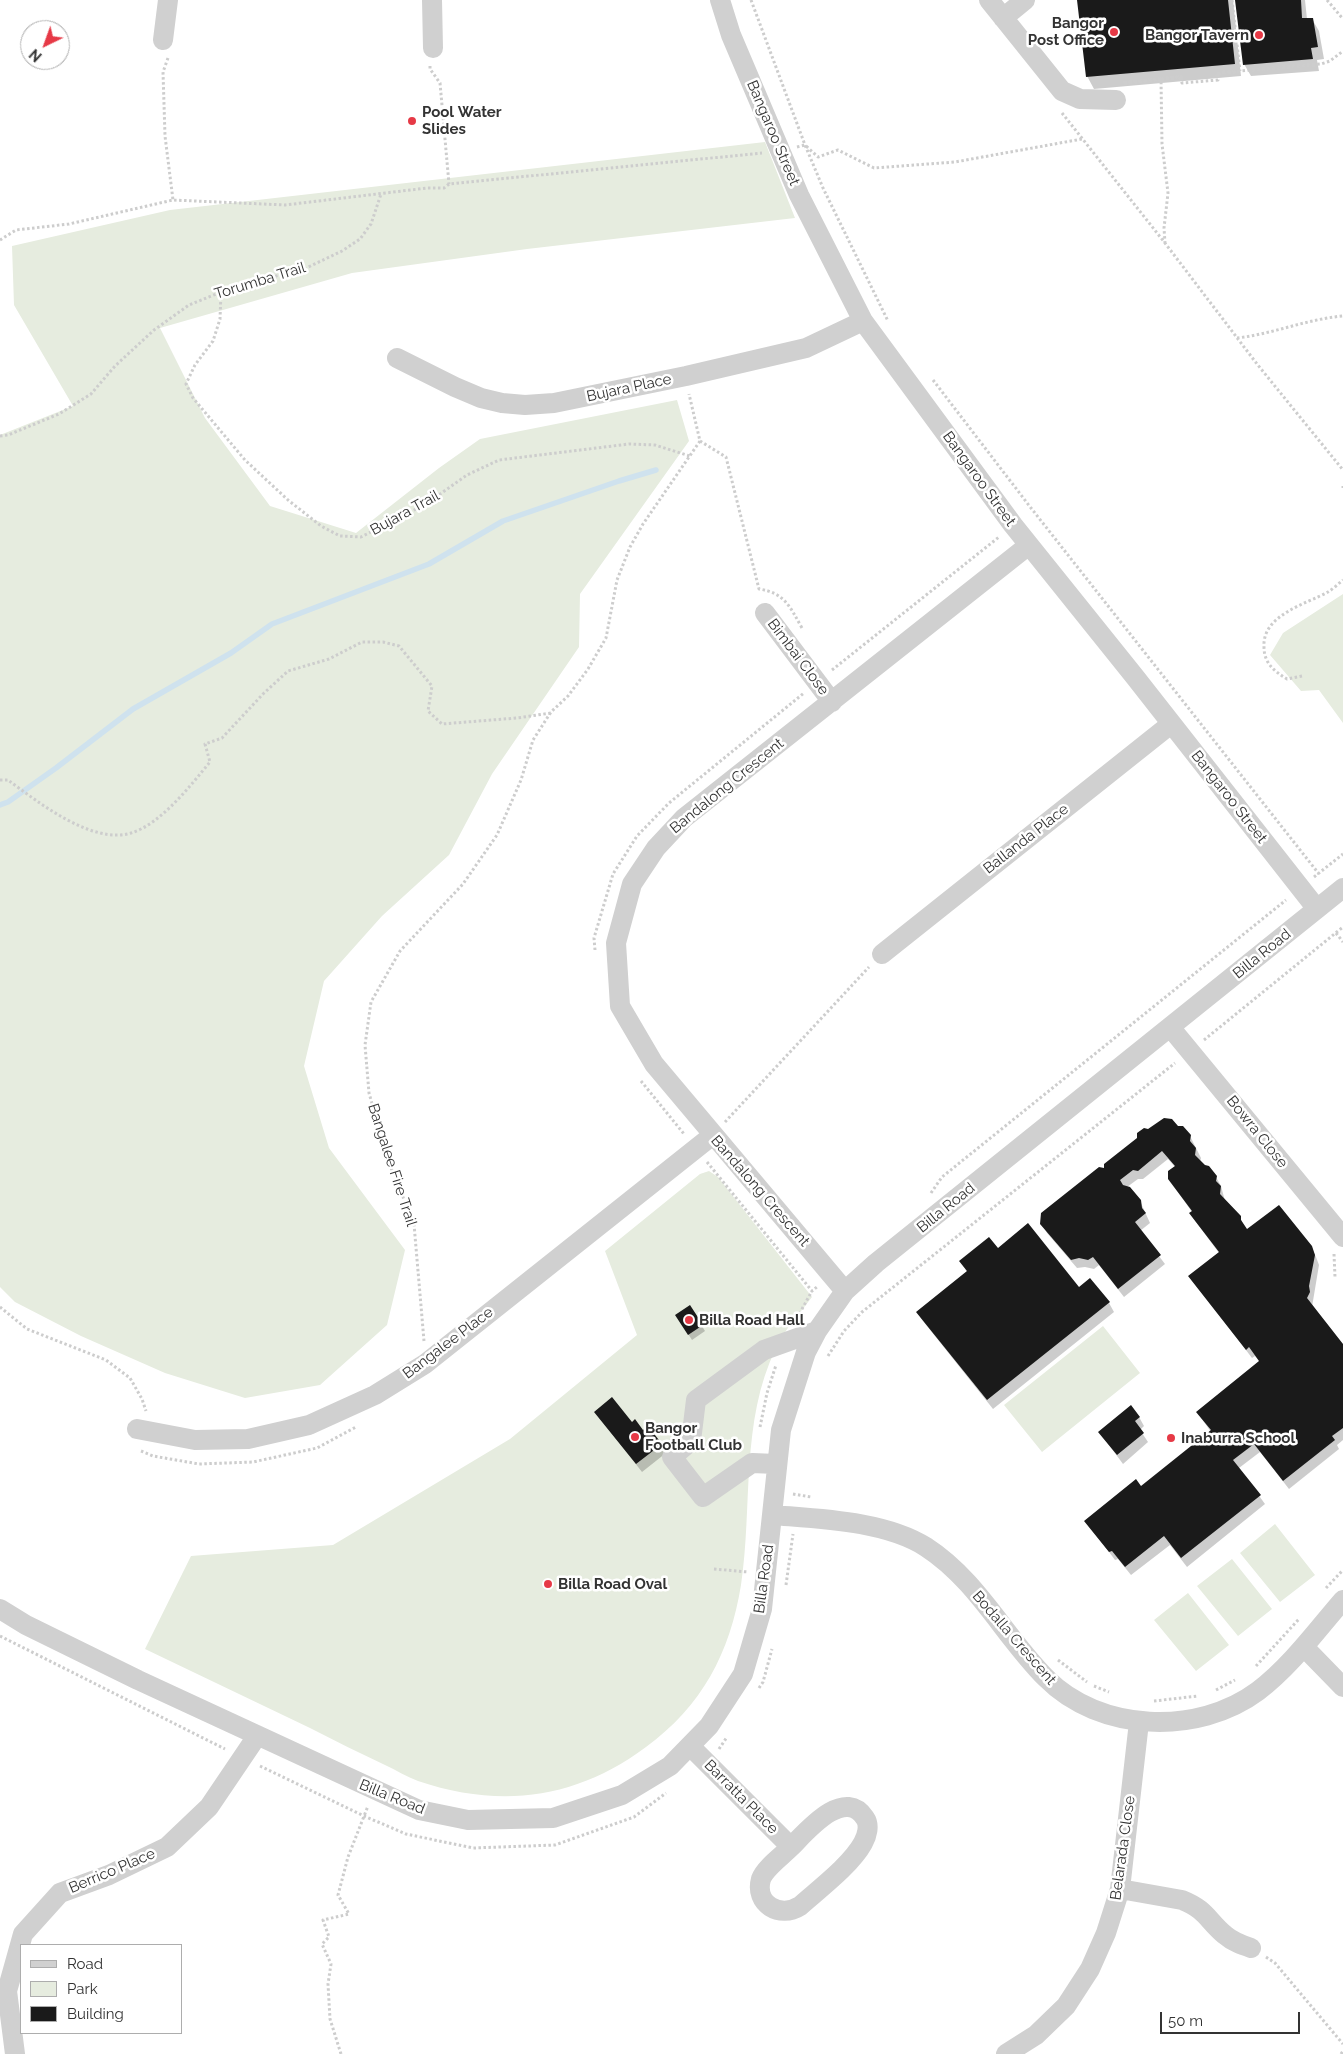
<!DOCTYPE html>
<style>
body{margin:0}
#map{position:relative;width:1343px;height:2054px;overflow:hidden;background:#fff;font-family:Raleway,sans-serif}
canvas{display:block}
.legend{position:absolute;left:20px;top:1944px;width:162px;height:90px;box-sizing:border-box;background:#fff;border:1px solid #adadad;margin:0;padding:6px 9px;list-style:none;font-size:15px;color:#333}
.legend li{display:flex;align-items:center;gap:10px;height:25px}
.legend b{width:25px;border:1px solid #adadad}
.north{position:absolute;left:20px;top:20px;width:50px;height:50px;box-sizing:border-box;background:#fff;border:1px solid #adadad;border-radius:50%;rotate:222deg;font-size:14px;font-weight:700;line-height:20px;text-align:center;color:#333}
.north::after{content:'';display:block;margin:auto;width:18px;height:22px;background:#e63946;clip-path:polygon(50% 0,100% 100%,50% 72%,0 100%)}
.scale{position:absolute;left:1160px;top:2012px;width:140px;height:22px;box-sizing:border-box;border:2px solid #333;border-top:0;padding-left:6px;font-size:15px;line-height:18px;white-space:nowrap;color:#333;-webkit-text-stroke:4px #fff;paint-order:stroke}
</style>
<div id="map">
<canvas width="1343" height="2054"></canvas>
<ul class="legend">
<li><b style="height:6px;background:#d0d0d0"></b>Road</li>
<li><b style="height:14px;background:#e6ecdf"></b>Park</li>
<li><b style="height:14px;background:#1a1a1a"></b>Building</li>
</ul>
<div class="north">N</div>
<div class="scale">50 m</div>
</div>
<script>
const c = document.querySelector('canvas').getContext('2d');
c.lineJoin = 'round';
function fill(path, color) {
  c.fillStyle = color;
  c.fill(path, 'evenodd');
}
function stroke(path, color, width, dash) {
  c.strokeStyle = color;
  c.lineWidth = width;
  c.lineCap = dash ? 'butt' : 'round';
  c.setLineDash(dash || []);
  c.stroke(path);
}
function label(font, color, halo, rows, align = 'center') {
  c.font = font + ' Raleway,sans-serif';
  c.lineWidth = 5;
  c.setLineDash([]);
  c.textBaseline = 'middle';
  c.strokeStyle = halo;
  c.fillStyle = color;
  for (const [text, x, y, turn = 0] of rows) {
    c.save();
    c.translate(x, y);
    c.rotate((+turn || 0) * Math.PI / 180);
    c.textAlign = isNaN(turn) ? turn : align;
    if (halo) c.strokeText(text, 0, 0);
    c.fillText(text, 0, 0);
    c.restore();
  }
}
fill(new Path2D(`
 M765 142 795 218 527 249 352 273 160 328 205 418 270 506 356 533 439 468 480 439 677 400 689 441 580 594 579 647 492 774 449 855 382 916 324 981 304 1066 329 1148 405 1250 387 1325 320 1385 245 1398 165 1373 81 1336 15 1302 0 1287V435L73 406 14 305 12 246 170 210Z
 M1343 594V723L1319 690 1301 691 1270 655 1283 633Z
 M709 1171 718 1177 812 1297C800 1313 784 1330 776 1348 740 1422 753 1506 741 1585 730 1653 702 1706 646 1747 576 1799 501 1809 418 1781 407 1777 396 1770 385 1765 360 1753 335 1741 310 1728 255 1702 200 1675 145 1649L191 1556 333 1545 510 1439 637 1335 605 1251 700 1174Z
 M1103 1326 1140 1373 1042 1452 1004 1405Z
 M1275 1524 1315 1575 1280 1602 1240 1553Z
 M1232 1559 1272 1609 1238 1636 1197 1586Z
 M1188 1593 1229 1645 1196 1671 1154 1620Z`), '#e6ecdf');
fill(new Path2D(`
 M1078 0H1233L1241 76 1094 89 1087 76Z
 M1237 0H1305L1307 19H1312L1319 31 1324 59 1317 60 1319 71 1251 76 1244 64Z
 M1177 1127 1190 1136 1201 1158 1200 1162 1216 1177 1221 1186 1225 1201 1240 1217 1245 1229 1311 1247 1316 1257 1319 1265 1312 1307 1343 1345V1440L1337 1445 1339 1449 1289 1489 1260 1452 1239 1468 1265 1504 1187 1567 1170 1545 1131 1575 1118 1559 1115 1560 1086 1521 1141 1487 1211 1432 1197 1412 1260 1362 1255 1356 1252 1358 1190 1277 1219 1253 1196 1222 1190 1213 1192 1212 1169 1179 1175 1167 1168 1159 1143 1179H1138L1127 1187 1140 1201 1150 1223 1140 1231 1165 1264 1124 1297 1099 1265 1094 1269 1085 1267 1077 1268 1047 1233 1041 1223 1105 1170 1149 1130Z
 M998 1249 1109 1303 1114 1312 993 1409 923 1321 917 1312 967 1272 961 1262Z
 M690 1307 705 1331 692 1340 676 1315Z
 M595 1412 632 1424 661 1444 666 1453 642 1472Z
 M1139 1417 1144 1426 1140 1430 1148 1442 1123 1464 1100 1433Z`), '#0003');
stroke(new Path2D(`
 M0 805 8 802 56 768 133 709 231 653 272 624 429 564 503 521 619 481 656 470`), '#cfe2ee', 5.5);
fill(new Path2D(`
 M1077 0H1228L1235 64 1086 77Z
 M1235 0H1301L1302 18H1313L1318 47 1311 48 1313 59 1243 65Z
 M1164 1118 1172 1119 1178 1126H1183L1191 1135 1190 1141 1196 1148 1195 1155 1205 1165 1209 1166 1217 1176 1216 1181 1221 1186 1220 1194 1241 1216V1220L1247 1229 1279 1205 1312 1246 1315 1255 1309 1286 1310 1292 1307 1298 1343 1344V1428L1332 1436 1335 1440 1283 1481 1254 1444 1233 1460 1261 1495 1181 1558 1164 1536 1125 1567 1112 1551 1109 1552 1084 1521 1136 1479 1141 1486 1211 1430 1196 1412 1259 1361 1249 1347 1246 1350 1188 1276 1219 1252 1189 1213 1192 1211 1168 1179V1171L1175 1166 1162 1151 1138 1171 1133 1170 1120 1180 1123 1185 1130 1187 1141 1200 1142 1208 1146 1213 1135 1222 1161 1255 1118 1289 1093 1257 1088 1260 1079 1258 1071 1260 1040 1224 1041 1213 1099 1167 1104 1168V1164L1137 1138V1133L1144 1128 1148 1129Z
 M1028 1223 1079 1287 1090 1278 1110 1302 987 1400 916 1312 967 1271 959 1261 989 1237 998 1248Z
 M690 1305 703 1325 688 1335 675 1315Z
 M612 1397 632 1422 635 1419 643 1430 648 1426 662 1444 636 1464 594 1412Z
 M1131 1405 1140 1417 1135 1421 1144 1433 1117 1455 1098 1432Z`), '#1a1a1a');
stroke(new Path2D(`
 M751 0 805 145 823 188 888 321
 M1232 0 1240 71
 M1327 0 1343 19
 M168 58 163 72 165 136 173 200
 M430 66V69L440 83 449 184
 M1161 79 1181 77 1182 83 1218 80 1217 73 1321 64 1330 61 1343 51
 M1124 83 1161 79 1162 144 1168 193 1164 228 1165 243
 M1062 113 1165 243 1257 364 1343 470
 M797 147 805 145 818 157 838 150 874 168 955 162 1082 139
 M0 240 16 230 69 224 173 200 285 205 427 188H444L449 184 762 153
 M221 292 220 319 213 341 195 365 186 384 193 398 245 460 288 500 321 526 340 536 361 537 426 504 467 475 499 460 629 444 655 445 690 456
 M1237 338C1273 334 1307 319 1343 316
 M933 380 1031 508 1319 874
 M0 436 8 435 59 414 91 394 115 366 154 330 189 305 241 284 302 270 342 251 360 239 371 224 381 194
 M700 441 726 457 759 589C785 593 790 607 802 628
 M1343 486V488
 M832 670 999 537
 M1302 676 1287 679C1274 671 1264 663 1264 647 1262 615 1306 604 1328 592 1333 589 1338 584 1343 580
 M0 780H8C38 802 92 845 131 833 161 824 190 786 210 762L205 744 222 738 263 694 288 671 329 659 362 642H383L399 646 432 686 428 711 442 724 517 718 551 713
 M1314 877 1343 854
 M1336 933 1343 942
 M595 950 594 938 613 874 637 836 669 803 804 693
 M1204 1040 1343 927
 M641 1081 684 1134
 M725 1122 869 967
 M707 1162 812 1291 818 1286
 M931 1193 942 1177 1286 900
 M1334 1254 1335 1277
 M0 1307 27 1329 106 1360 130 1378 142 1399 146 1411
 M797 1318 812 1291
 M424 1341 414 1224 389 1163 369 1093 365 1045 371 1002 400 951 463 884 497 835 521 780 533 740 551 712 568 696 588 669 606 638 617 580 630 547 643 524 700 441 689 394
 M828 1356 844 1331 862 1312 1175 1063
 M760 1427 767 1393 776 1365
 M141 1451 153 1456 199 1464 253 1462 317 1448 356 1427
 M793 1494 811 1497
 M714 1569 748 1572
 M786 1585 793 1534
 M1326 1588 1343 1570
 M0 1636 225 1749
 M1058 1660 1087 1682
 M1256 1666 1299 1619
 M1094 1686 1109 1692
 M759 1688 763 1682 772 1649
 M1216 1690 1235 1680
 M1154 1701 1198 1696
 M719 1749 727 1737
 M260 1766 364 1816 406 1834 473 1848 555 1845 634 1817 666 1793
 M1266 1957 1275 1963 1343 2044
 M341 2054 330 2019 328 1984 331 1964 322 1944 329 1937 323 1920 349 1914 338 1895 348 1857 368 1806
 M1341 2054 1343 2051`), '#cdcdcd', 3, [2.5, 2.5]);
stroke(new Path2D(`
 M432 0 433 48
 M720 0 731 35 799 195 863 321 1013 525 1135 677 1317 909
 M989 0 1062 91 1080 99 1116 100
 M1003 18 1025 0
 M163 40 168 0
 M397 358 455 387 481 398 502 403 525 405 554 403 686 376 806 348 863 321
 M765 613 832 702
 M882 954 1171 724
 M1170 1027 1343 1237
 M845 1291 654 1064 620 1006 616 943 632 884 656 848 684 818 1029 545
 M137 1429 195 1440 248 1439 309 1425 375 1395 425 1364 713 1135
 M776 1464 752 1463 703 1497 672 1457 691 1441 696 1400 764 1350 817 1331
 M773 1515C821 1519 885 1521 926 1547 977 1580 1004 1636 1046 1678 1099 1732 1198 1736 1258 1691 1290 1667 1317 1630 1343 1600
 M0 1609 26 1625 138 1680 419 1810 468 1820 553 1818 622 1795 670 1766 709 1726 743 1674 762 1609 781 1430 806 1352 817 1331 845 1291 876 1263 1343 888
 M1304 1647 1343 1687
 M690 1746 791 1847C806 1832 844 1786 865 1818 870 1825 867 1836 863 1843 851 1865 819 1889 800 1906 780 1919 754 1904 761 1879 765 1868 782 1856 791 1847
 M1120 1889 1182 1900C1207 1910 1207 1920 1225 1935 1233 1942 1242 1945 1251 1948
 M15 2054 7 1991 23 1934 60 1893 109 1875 167 1847 209 1807 257 1736
 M1006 2054 1036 2035 1066 2006 1090 1969 1106 1933 1120 1889 1139 1722`), '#d0d0d0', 20);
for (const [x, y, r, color] of [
 [1114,32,5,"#e63946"],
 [1259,35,5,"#e63946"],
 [412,121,5,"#e63946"],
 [689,1320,5,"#e63946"],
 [635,1437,5,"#e63946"],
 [1171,1438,5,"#e63946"],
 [548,1584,5,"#e63946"]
]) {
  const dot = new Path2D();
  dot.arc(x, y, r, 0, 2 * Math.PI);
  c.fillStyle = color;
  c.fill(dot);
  stroke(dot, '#fff', 2);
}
label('bold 15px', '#333', '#fff', [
 ["Bangor",1104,23,"right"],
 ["Post Office",1104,40,"right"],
 ["Bangor Tavern",1249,35,"right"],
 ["Pool Water",422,112],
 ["Slides",422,129],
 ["Billa Road Hall",699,1320],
 ["Bangor",645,1428],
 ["Football Club",645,1445],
 ["Inaburra School",1181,1438],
 ["Billa Road Oval",558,1584]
], 'left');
label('15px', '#333', '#fff', [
 ["Bangaroo Street",773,133,67],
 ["Torumba Trail",260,281,-17],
 ["Bujara Place",629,388,-12],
 ["Bangaroo Street",979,479,54],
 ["Bujara Trail",405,513,-29],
 ["Bimbai Close",798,657,53],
 ["Bandalong Crescent",727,786,-39],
 ["Bangaroo Street",1229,797,52],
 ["Ballanda Place",1026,839,-38],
 ["Billa Road",1262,954,-39],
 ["Bowra Close",1257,1132,51],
 ["Bangalee Fire Trail",392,1165,72],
 ["Bandalong Crescent",760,1191,49],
 ["Billa Road",946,1208,-39],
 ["Bangalee Place",448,1343,-37],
 ["Billa Road",764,1579,-82],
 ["Bodalla Crescent",1014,1638,49],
 ["Billa Road",392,1797,22],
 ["Barratta Place",741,1797,45],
 ["Belarada Close",1123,1848,-82],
 ["Berrico Place",112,1871,-23]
]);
</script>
